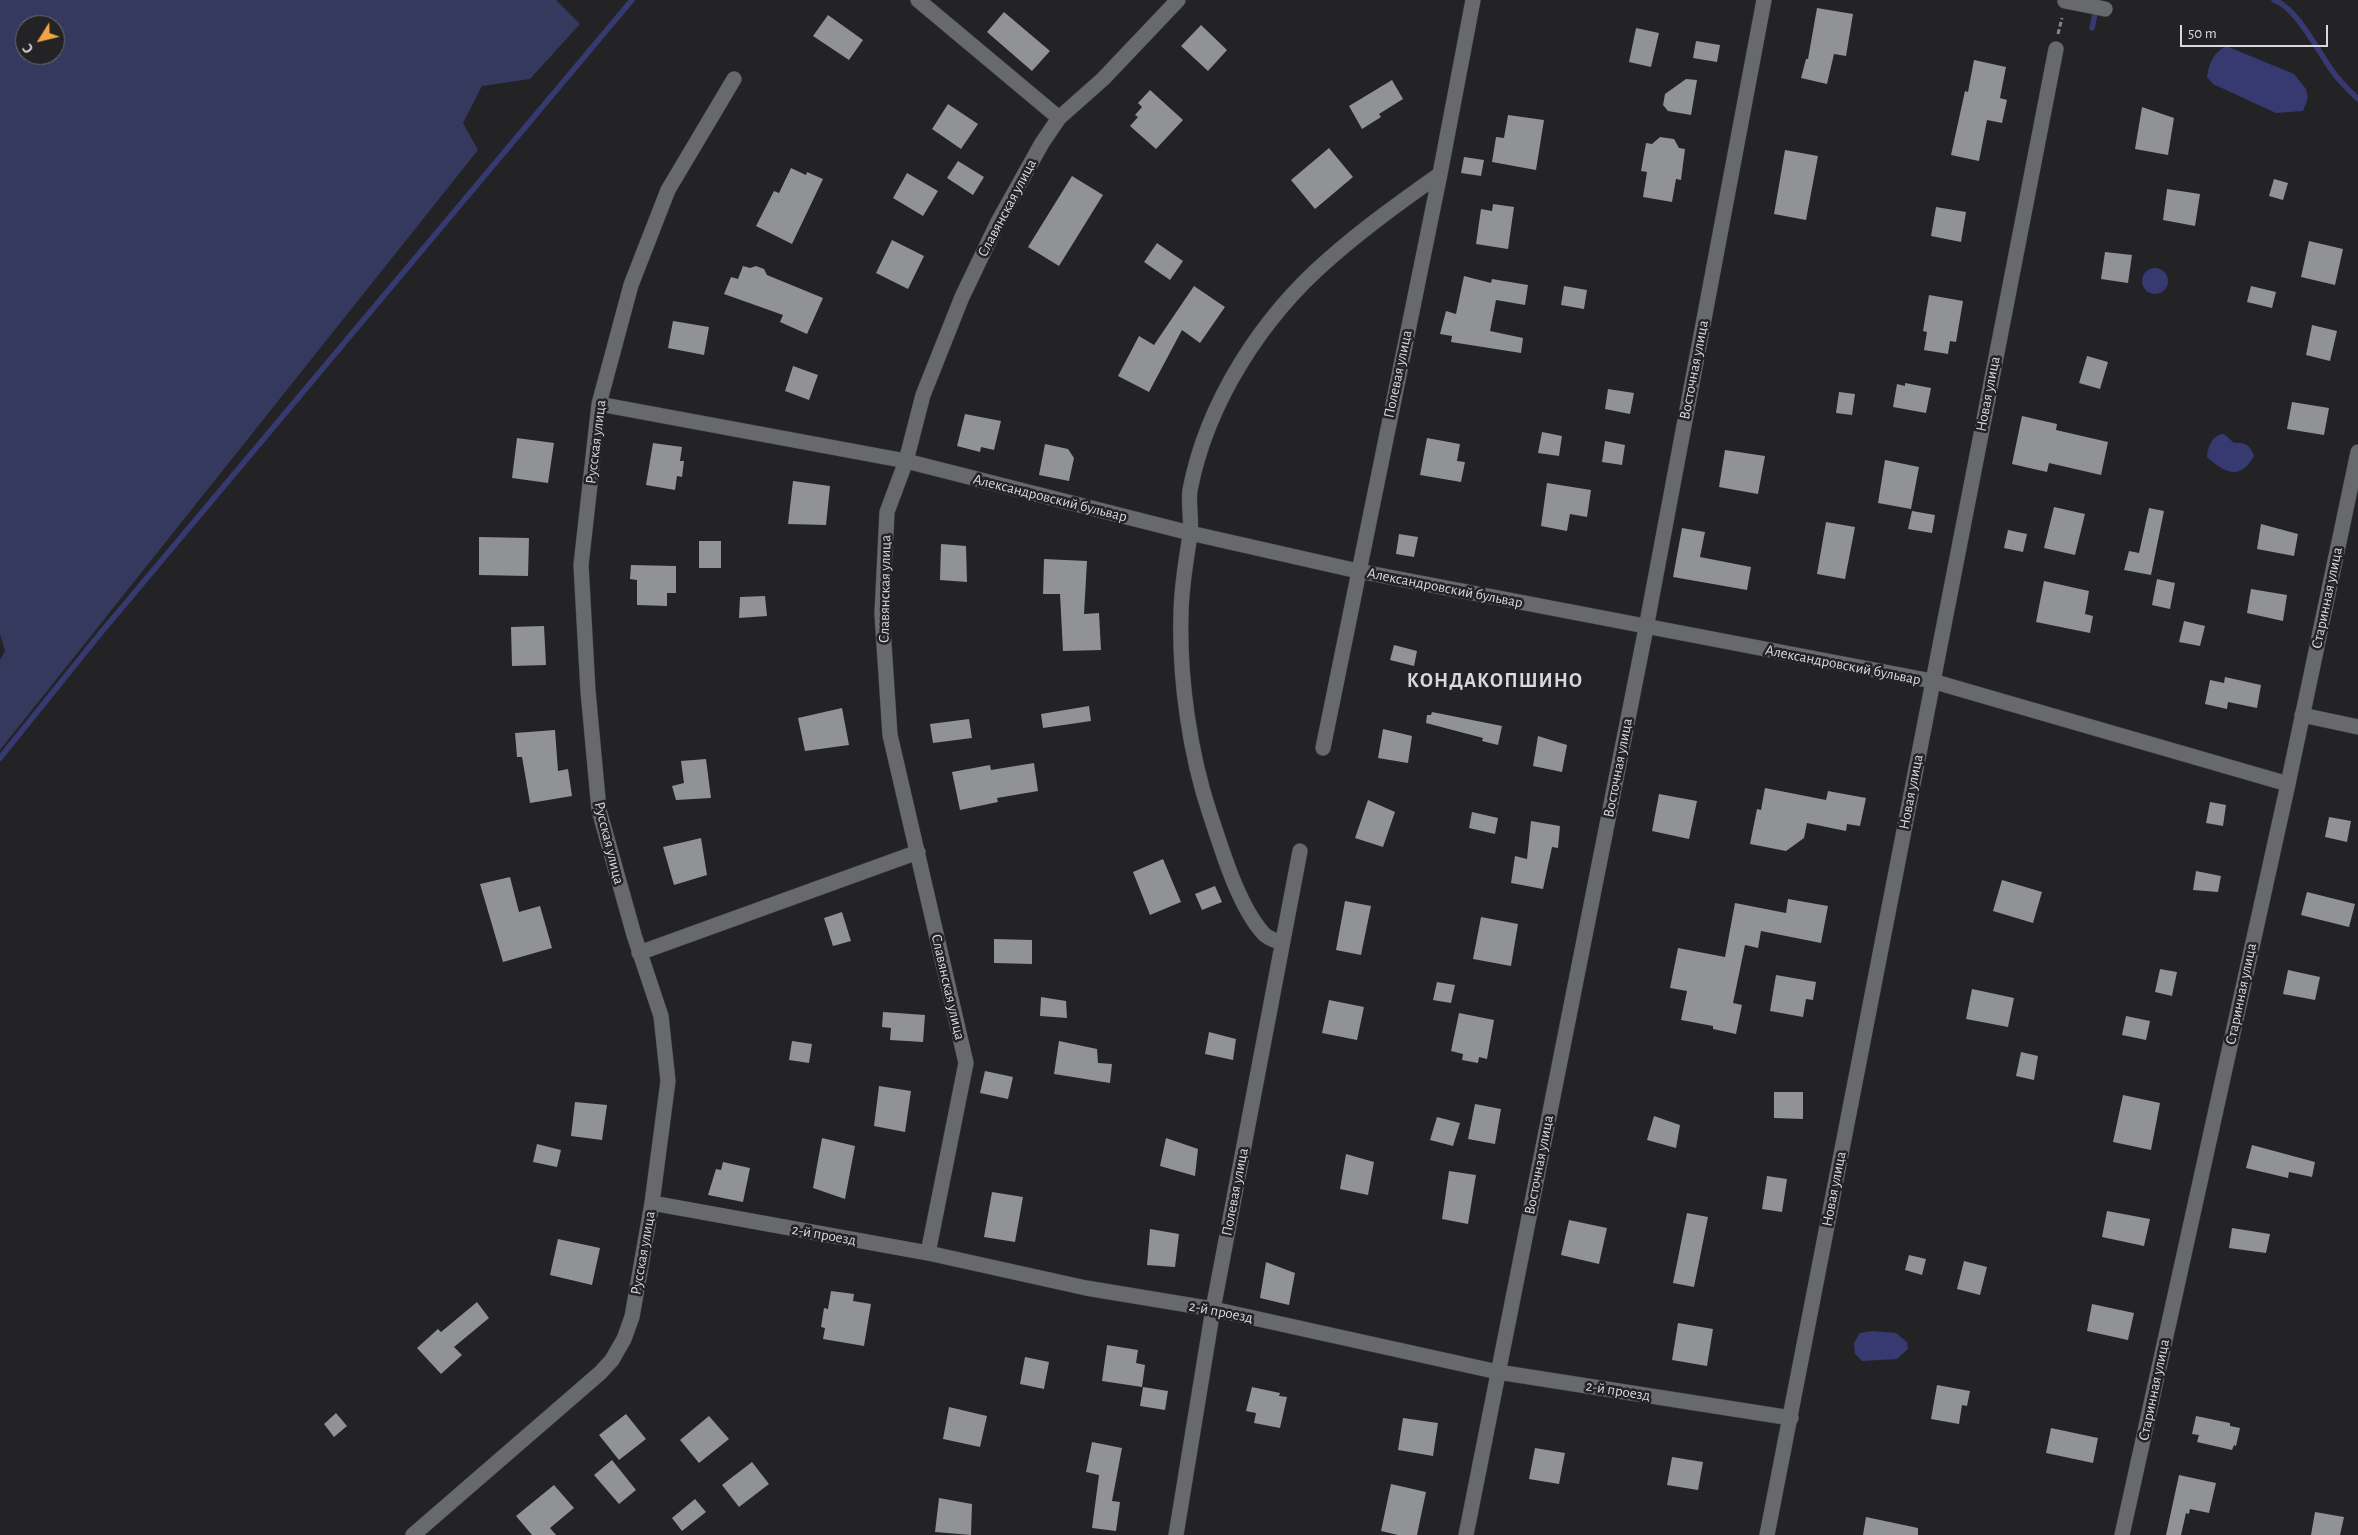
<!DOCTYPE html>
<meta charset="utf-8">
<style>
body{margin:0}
#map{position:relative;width:2358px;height:1535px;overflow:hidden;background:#232326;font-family:"Alegreya Sans",sans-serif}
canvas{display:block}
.north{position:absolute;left:15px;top:15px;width:50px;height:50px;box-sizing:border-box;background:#232326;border:1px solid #6c6c6e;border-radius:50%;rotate:234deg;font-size:14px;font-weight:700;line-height:20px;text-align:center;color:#d9d9db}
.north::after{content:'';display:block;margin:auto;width:18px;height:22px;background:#f3a442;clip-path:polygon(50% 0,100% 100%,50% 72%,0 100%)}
.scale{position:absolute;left:2180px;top:25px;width:148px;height:22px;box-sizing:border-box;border:2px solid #d9d9db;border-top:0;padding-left:6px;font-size:15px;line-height:18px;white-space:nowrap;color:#d9d9db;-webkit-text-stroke:4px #232326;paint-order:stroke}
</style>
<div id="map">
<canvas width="2358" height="1535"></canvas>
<div class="north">С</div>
<div class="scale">50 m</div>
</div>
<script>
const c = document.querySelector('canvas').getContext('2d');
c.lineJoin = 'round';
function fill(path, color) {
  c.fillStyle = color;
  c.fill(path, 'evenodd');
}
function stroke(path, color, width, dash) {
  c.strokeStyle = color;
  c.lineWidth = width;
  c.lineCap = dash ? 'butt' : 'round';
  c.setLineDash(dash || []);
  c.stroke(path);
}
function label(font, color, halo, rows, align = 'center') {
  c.font = font + ' "Alegreya Sans",sans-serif';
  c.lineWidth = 5;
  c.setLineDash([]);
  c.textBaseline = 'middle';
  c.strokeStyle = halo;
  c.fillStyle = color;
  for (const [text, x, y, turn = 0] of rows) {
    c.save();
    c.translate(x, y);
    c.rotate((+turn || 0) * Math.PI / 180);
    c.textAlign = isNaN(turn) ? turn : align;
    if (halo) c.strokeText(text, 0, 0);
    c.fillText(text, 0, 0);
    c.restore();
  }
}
fill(new Path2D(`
 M0 0H556L580 24 530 79 482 86 463 123 478 150 0 750V660L5 651 0 634ZM25 25H55V55H25Z`), '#35395d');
fill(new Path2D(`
 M2226 46 2294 74 2306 89 2308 98 2303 111 2276 113 2213 84 2207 77C2209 63 2214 52 2226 46Z
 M2142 281a13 13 0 1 1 26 0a13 13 0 1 1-26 0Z
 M2224 434 2234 443C2245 442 2250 445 2254 456 2240 481 2225 473 2207 457 2208 447 2212 435 2224 434Z
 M1872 1331 1896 1333 1907 1342 1908 1349 1897 1359 1862 1361 1855 1354 1854 1343 1860 1333Z`), '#363a71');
stroke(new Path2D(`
 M2274 0C2298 8 2320 56 2336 76 2343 84 2350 92 2358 99
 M2092 28 2098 0
 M0 758 99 635 632 0`), '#363a71', 5.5);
fill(new Path2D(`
 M1817 8 1853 14 1846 56 1834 54 1827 84 1801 78 1806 59H1808Z
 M1004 12 1050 51 1032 71 987 32Z
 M828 15 863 40 849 60 813 36Z
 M1201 25 1227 50 1208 71 1181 46Z
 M1636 28 1659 33 1651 67 1629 62Z
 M1696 41 1720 45 1717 62 1693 58Z
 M1974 60 2006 67 2000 98 2007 100 2002 123 1987 120 1979 161 1951 155 1965 91 1968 92Z
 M1686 79 1697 80 1691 115 1668 111 1663 105 1665 94Z
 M1392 80 1403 99 1379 114 1381 117 1362 129 1349 106Z
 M1150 90 1183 120 1156 149 1130 126 1138 117 1135 115 1142 107 1138 103Z
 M948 104 978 124 961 149 932 129Z
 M2142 107 2174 118 2168 155 2135 149Z
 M1508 115 1544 120 1536 170 1492 162 1496 137 1504 138Z
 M1660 137 1674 139 1679 148 1685 149 1681 180 1676 179 1672 202 1643 197 1647 172 1641 171 1646 143 1652 144Z
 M1329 148 1353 177 1315 209 1291 180Z
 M1785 150 1818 156 1806 220 1774 214Z
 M1464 157 1484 160 1481 176 1461 173Z
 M958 161 984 177 973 195 947 178Z
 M791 168 806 175 807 172 823 179 792 244 756 226 774 191 779 193Z
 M907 173 938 191 923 216 893 198Z
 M1072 176 1103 195 1059 266 1028 247Z
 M2274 179 2288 183 2283 200 2269 196Z
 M2167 189 2200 194 2195 226 2163 220Z
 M1493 204 1514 207 1508 249 1476 244 1481 209 1492 211Z
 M1936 207 1966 212 1961 242 1931 236Z
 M892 240 924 256 908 289 876 273Z
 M2309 241 2343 249 2335 285 2301 277Z
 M1157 243 1183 261 1170 280 1144 262Z
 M2105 252 2132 255 2128 283 2101 279Z
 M743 266 750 268 756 266 764 269 767 275 823 298 807 334 780 322 783 315 724 294 731 277 738 279Z
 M1464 276 1491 283 1492 279 1528 285 1525 305 1496 300 1490 331 1523 338 1521 353 1451 342 1452 336 1440 334 1446 311 1456 314Z
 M1194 286 1225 307 1200 343 1182 330 1149 392 1118 376 1139 336 1154 345Z
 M1564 286 1587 290 1584 309 1561 305Z
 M2251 286 2276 292 2272 308 2247 302Z
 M1929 295 1963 301 1956 342 1950 341 1948 354 1924 350 1927 332 1923 331Z
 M673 321 709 327 704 355 668 348Z
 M2312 325 2337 331 2330 361 2306 355Z
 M2087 356 2108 362 2100 389 2079 383Z
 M793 366 818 375 809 400 785 391Z
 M1905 383 1931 388 1926 413 1893 407 1897 384 1905 386Z
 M1608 389 1634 393 1630 414 1605 409Z
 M1839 392 1855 394 1852 415 1836 413Z
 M2292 402 2329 408 2324 435 2287 429Z
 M965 414 1001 421 994 450 981 447 980 452 957 446Z
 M2022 416 2057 424 2056 430 2108 442 2101 475 2049 463 2047 472 2012 464Z
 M1542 432 1562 436 1559 456 1538 453Z
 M517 438 554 443 548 483 512 478Z
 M1427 438 1460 444 1457 461 1465 462 1461 482 1420 475Z
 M1605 441 1625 445 1622 465 1602 462Z
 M653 443 682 447 680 461H684L682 477 677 476 675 490 646 485Z
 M1045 444 1068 449 1074 458 1069 481 1039 475Z
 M1725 450 1765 456 1758 494 1719 487Z
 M1885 460 1919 467 1911 509 1878 503Z
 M793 481 830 486 826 525 788 524Z
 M1547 483 1591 490 1587 517 1570 514 1567 531 1541 526Z
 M2054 507 2085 514 2075 555 2044 548Z
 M2149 508 2164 511 2151 575 2124 570 2129 551 2139 553Z
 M1912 511 1935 515 1932 533 1908 529Z
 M1826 522 1855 527 1845 579 1817 574Z
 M2261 524 2298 534 2294 556 2257 549Z
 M1682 528 1705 532 1700 557 1751 567 1747 590 1673 577Z
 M2008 530 2027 534 2023 552 2004 548Z
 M1399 534 1418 537 1414 557 1396 554Z
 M479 537 529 538 528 576 479 575Z
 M699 541H721V568H699Z
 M941 544 966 546 967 582 940 580Z
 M1044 559 1087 561 1084 614 1099 613 1101 650 1063 651 1060 594H1043Z
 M631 565 676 566V593H667V606L637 605V580L630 579Z
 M2157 579 2175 583 2170 609 2152 605Z
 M2044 581 2089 591 2085 614 2093 616 2090 633 2036 622Z
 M2251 589 2287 595 2283 621 2247 613Z
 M765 596 767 616 739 618 740 597Z
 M2184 621 2205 626 2200 646 2179 642Z
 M544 626 546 665 512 666 511 627Z
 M1394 645 1417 651 1414 666 1390 660Z
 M2225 677 2261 685 2257 708 2228 702 2227 709 2205 704 2210 680 2224 683Z
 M1089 706 1091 721 1043 728 1041 714Z
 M842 708 849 745 805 751 798 718Z
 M1432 712 1502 726 1498 745 1482 741 1483 738 1426 723 1427 715H1431Z
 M969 719 972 738 933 743 930 724Z
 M1383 729 1412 736 1408 763 1378 758Z
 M555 730 558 771 568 769 572 796 530 803 522 757H517L515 733Z
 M1538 736 1567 745 1562 772 1533 766Z
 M706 759 711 798 676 800 672 786 684 783 681 761Z
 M1034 763 1038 791 997 798 998 802 960 810 952 772 990 765 991 770Z
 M1765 788 1826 800 1828 791 1866 798 1860 826 1847 824 1846 831 1807 823 1804 838 1786 851 1750 844 1757 809 1761 810Z
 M1659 794 1697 801 1689 839 1652 831Z
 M1368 800 1395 812 1383 847 1355 838Z
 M2210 802 2226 805 2223 826 2206 823Z
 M1472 812 1498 818 1495 834 1469 828Z
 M2329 817 2351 821 2347 842 2325 837Z
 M1531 821 1560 826 1558 848 1552 847 1543 889 1511 883 1515 856 1527 859Z
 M701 838 707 875 674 885 663 847Z
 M1163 859 1181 902 1150 915 1133 872Z
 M2196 871 2221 876 2218 892 2193 890Z
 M510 877 519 912 540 906 552 948 503 962 480 884Z
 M2002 880 2042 892 2033 923 1993 911Z
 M1215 886 1222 902 1202 910 1195 894Z
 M2307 892 2355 904 2349 927 2301 915Z
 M1788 899 1828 906 1821 943 1761 931 1758 948 1745 945 1733 1003 1742 1005 1736 1034 1713 1029V1026L1681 1020 1687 991 1670 988 1678 948 1725 957 1735 903 1786 913Z
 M1345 901 1371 906 1361 955 1336 950Z
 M842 912 851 941 833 946 824 918Z
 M1481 917 1518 924 1511 966 1473 959Z
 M994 939 1032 940V964L994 963Z
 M2160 969 2177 972 2172 996 2155 992Z
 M2288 970 2320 977 2315 1000 2283 994Z
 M1776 975 1816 982 1813 1000 1806 999 1803 1017 1770 1011Z
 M1437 982 1455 985 1451 1003 1433 1000Z
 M1972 989 2014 998 2008 1027 1966 1019Z
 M1041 997 1066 1001 1067 1018 1040 1016Z
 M1329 1000 1364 1007 1357 1040 1322 1033Z
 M883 1012 925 1015 923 1042 890 1040 891 1028 882 1027Z
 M1459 1013 1494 1020 1487 1059 1479 1057 1478 1063 1462 1060 1463 1054 1451 1051Z
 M2126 1016 2150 1021 2146 1040 2122 1035Z
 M1209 1032 1236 1039 1233 1060 1205 1054Z
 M792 1041 812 1044 809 1063 789 1060Z
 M1059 1041 1097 1049 1098 1063 1112 1064 1110 1083 1054 1074Z
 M2021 1052 2038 1056 2034 1080 2016 1076Z
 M985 1071 1013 1077 1008 1099 980 1093Z
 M879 1086 911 1091 905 1132 874 1126Z
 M1774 1092H1803V1119L1774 1118Z
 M2123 1095 2160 1103 2151 1150 2113 1142Z
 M575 1102 607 1105 602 1140 571 1136Z
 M1475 1104 1501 1109 1495 1144 1468 1139Z
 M1654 1116 1680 1125 1676 1148 1647 1140Z
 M1437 1117 1460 1123 1453 1146 1430 1140Z
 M822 1138 855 1146 845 1199 813 1188Z
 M1166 1138 1198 1149 1195 1176 1160 1166Z
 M537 1144 561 1150 557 1167 533 1162Z
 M2252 1145 2315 1162 2312 1177 2289 1172 2288 1178 2246 1168Z
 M1346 1154 1374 1162 1368 1195 1340 1189Z
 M723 1162 750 1168 743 1202 708 1195 716 1169 721 1170Z
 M1449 1171 1476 1175 1468 1224 1442 1219Z
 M1767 1176 1787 1179 1782 1212 1762 1209Z
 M992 1192 1023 1197 1015 1242 984 1237Z
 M2107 1211 2150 1219 2144 1246 2102 1237Z
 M1687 1213 1708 1217 1694 1287 1673 1283Z
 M1569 1220 1607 1228 1599 1264 1561 1255Z
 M2232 1228 2270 1234 2266 1253 2229 1248Z
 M1150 1229 1179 1234 1175 1267 1147 1265Z
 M558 1239 600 1248 592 1285 550 1275Z
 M1909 1255 1926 1259 1922 1275 1905 1270Z
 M1964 1261 1987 1267 1980 1295 1957 1289Z
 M1266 1262 1295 1273 1289 1305 1260 1298Z
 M831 1291 854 1294 853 1301 871 1304 864 1346 823 1339 825 1328 821 1327 824 1308 828 1309Z
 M477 1302 489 1318 454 1347 462 1355 441 1374 417 1348 438 1329 441 1332Z
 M2092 1304 2134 1313 2128 1340 2087 1331Z
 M1678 1323 1713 1329 1707 1366 1672 1360Z
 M1107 1345 1138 1350 1136 1363 1145 1365 1142 1387 1102 1381Z
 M1025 1357 1049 1362 1044 1389 1020 1384Z
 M1937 1385 1970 1391 1967 1406 1962 1405 1959 1424 1931 1419Z
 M1143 1387 1168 1391 1165 1410 1140 1406Z
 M1252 1387 1280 1393 1279 1396 1287 1397 1280 1428 1254 1423 1256 1413 1246 1411Z
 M949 1407 987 1416 980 1447 943 1439Z
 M336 1413 347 1426 334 1437 324 1424Z
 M626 1414 646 1439 619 1460 599 1435Z
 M709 1416 729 1439 699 1463 680 1440Z
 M2196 1416 2230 1423V1426L2240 1428 2236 1446 2234 1445 2232 1450 2197 1442 2199 1435 2192 1434Z
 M1403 1418 1438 1423 1433 1456 1398 1450Z
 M2051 1428 2098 1438 2093 1463 2046 1453Z
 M1092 1442 1122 1448 1112 1501 1120 1502 1116 1531 1092 1528 1099 1475 1086 1472Z
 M1535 1448 1565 1453 1559 1484 1529 1479Z
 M1672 1457 1703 1462 1698 1490 1667 1485Z
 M612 1460 636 1490 619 1504 594 1475Z
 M752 1462 769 1484 739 1507 722 1485Z
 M2179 1475 2216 1483 2209 1513 2190 1509 2189 1514 2186 1513 2181 1535H2166Z
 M1391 1484 1426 1492 1417 1535H1398L1381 1531Z
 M554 1485 574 1508 550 1528 556 1535H532L516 1516Z
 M939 1498 972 1504 971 1535 935 1532Z
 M695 1499 706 1512 682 1531 672 1518Z
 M2315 1512 2344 1517 2340 1535H2311Z
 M1866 1517 1918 1528V1535H1863Z`), '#919295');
const minor = new Path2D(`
 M918 0 1059 118
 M2065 1 2105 9
 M599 404 906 461 1190 533 1358 571 1932 681 2288 784
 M2302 715 2358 727
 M1323 748 1440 174 1473 0
 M1282 943C1276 941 1267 938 1263 933 1238 905 1222 850 1210 814 1190 755 1179 678 1181 615 1181 588 1186 562 1190 535 1192 520 1188 504 1190 490 1207 402 1262 317 1329 259 1364 228 1402 201 1440 174
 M639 953 918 852
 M652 1203 928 1253 1086 1288 1213 1309 1498 1372 1791 1418
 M928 1253 966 1063 890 735 882 614 887 512 906 461 923 395 962 297 998 222 1042 143 1059 118 1103 79 1178 0
 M413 1535 600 1373 612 1360 624 1339 632 1317 652 1203 668 1081 661 1016 634 935 599 810 588 691 581 565 599 404 631 285 668 190 734 79
 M1176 1535 1213 1309 1300 851
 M1466 1535 1646 628 1764 0
 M1767 1535 2056 49
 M2122 1535 2288 784 2358 452`);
stroke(minor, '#3d3e40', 16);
stroke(new Path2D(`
 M2058 34 2062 18`), '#868688', 3, [5, 2.5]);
stroke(minor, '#68696c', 15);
label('15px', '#d9d9db', '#232326', [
 ["Славянская улица",1007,208,-62],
 ["Восточная улица",1694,370,-79],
 ["Полевая улица",1398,374,-78],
 ["Новая улица",1988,394,-79],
 ["Русская улица",596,442,-83],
 ["Александровский бульвар",1050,498,14],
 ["Александровский бульвар",1445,588,11],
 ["Славянская улица",885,589,-89],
 ["Старинная улица",2327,598,-78],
 ["Александровский бульвар",1843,665,11],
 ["Восточная улица",1618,768,-79],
 ["Новая улица",1911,792,-79],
 ["Русская улица",609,843,76],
 ["Славянская улица",948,987,77],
 ["Старинная улица",2241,994,-78],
 ["Восточная улица",1539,1165,-79],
 ["Новая улица",1834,1189,-79],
 ["Полевая улица",1235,1192,-79],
 ["2-й проезд",824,1235,10],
 ["Русская улица",643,1253,-80],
 ["2-й проезд",1221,1312,11],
 ["Старинная улица",2154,1390,-78],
 ["2-й проезд",1618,1391,9]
]);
c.letterSpacing = '1px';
label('bold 20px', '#d9d9db', '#232326', [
 ["КОНДАКОПШИНО",1495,681]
]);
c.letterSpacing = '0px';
</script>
